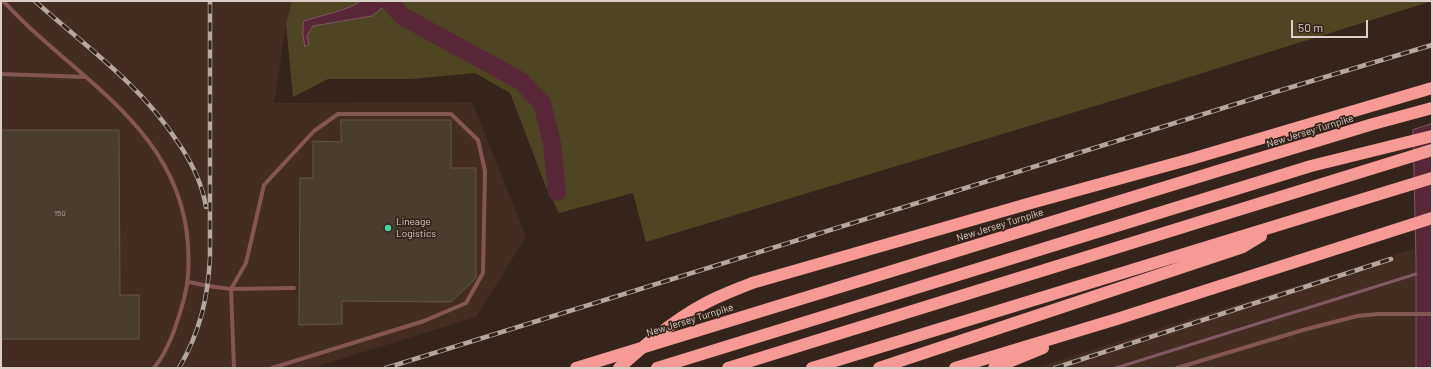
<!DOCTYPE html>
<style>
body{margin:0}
#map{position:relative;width:1433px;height:369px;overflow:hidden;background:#35241c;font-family:Barlow,sans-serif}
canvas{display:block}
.frame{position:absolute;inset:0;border:2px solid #dacfc9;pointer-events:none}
.scale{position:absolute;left:1291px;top:20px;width:77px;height:18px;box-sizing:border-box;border:2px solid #dacfc9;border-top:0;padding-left:5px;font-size:12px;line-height:14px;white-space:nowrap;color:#dacfc9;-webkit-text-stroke:3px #35241c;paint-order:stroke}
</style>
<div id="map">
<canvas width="1433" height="369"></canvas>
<div class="frame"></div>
<div class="scale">50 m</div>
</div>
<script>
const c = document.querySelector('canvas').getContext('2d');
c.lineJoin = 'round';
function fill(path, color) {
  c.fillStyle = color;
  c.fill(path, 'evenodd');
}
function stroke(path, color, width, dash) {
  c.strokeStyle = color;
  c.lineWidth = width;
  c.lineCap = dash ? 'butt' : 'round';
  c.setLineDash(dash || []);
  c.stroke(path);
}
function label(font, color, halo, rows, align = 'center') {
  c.font = font + ' Barlow,sans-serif';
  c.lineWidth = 3.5;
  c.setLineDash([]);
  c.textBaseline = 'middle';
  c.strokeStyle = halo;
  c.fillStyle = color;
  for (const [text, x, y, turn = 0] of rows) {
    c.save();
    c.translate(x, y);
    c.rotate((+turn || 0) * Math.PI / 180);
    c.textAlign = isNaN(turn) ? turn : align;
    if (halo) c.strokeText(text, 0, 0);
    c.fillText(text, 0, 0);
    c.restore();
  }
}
fill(new Path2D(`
 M1 1H292L286 25 274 103 472 102 526 237 476 317 312 368H1Z
 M1432 243V368H1035L1164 327Z`), '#432c21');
fill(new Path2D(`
 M292 1H1432L1161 86 646 242 633 193 559 213 546 187 510 93 475 73 412 79H328L293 97 286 24Z`), '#4e4523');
const water = new Path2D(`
 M360 1H391L372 16 313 26 307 36 309 44 305 47C303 37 302 30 304 21 315 17 356 8 360 1Z
 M1432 124V368H1416V260L1413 130Z`);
fill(water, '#5a2739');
stroke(water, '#805964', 1);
stroke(new Path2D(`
 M1116 368 1416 274`), '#805964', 3);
stroke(new Path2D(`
 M389 1 402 16 521 81 542 103 552 142 557 192`), '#5a2739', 18);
const building = new Path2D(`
 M341 120H451V168H476V278L451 302 342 301V324L299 325 300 178H313V141L341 142Z
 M1 130H119L120 295H139V339H1Z`);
fill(building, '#493d2f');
stroke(building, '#645748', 1);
stroke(new Path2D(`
 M3 1C15 13 27 26 40 37 107 97 182 147 188 245 189 265 189 280 184 299 177 323 170 348 154 368
 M1 74 86 77
 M189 282 208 286 231 289 294 288
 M234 368 231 289 246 263 264 185 314 131 338 114H451L478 140 485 171 483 273 466 303 424 321 272 368
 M1177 368 1303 330 1357 316 1378 314H1432`), '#845653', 4);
stroke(new Path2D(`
 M576 368 1221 170 1373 124 1432 108
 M619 368C645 345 671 322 702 305 718 296 735 290 752 283L1031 203 1191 159 1432 88
 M657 368 1311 166 1432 136
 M728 368 1432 150
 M812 368 1432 178
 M879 368 1243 247 1261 236
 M955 368 1117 319 1432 218
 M994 368 1043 348`), '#f69a95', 12);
const rail = new Path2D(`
 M35 1C85 46 139 83 177 141 191 161 202 182 206 207
 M179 368C200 332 208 298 210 257V1
 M386 368 1265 95 1432 45
 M1055 368 1391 259`);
stroke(rail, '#b3a7a0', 4.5);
stroke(rail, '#35241c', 3, [9]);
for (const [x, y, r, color] of [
 [388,228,4,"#40d4a2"]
]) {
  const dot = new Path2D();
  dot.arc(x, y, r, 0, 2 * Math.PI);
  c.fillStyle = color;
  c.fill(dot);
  stroke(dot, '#35241c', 1.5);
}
label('8px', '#b6aaa2', null, [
 ["150",60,213]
]);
label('10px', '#dacfc9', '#35241c', [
 ["New Jersey Turnpike",1310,131,-17],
 ["New Jersey Turnpike",1000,225,-17],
 ["New Jersey Turnpike",690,320,-17]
]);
label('10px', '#dacfc9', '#35241c', [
 ["Lineage",396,222],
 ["Logistics",396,234]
], 'left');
</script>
